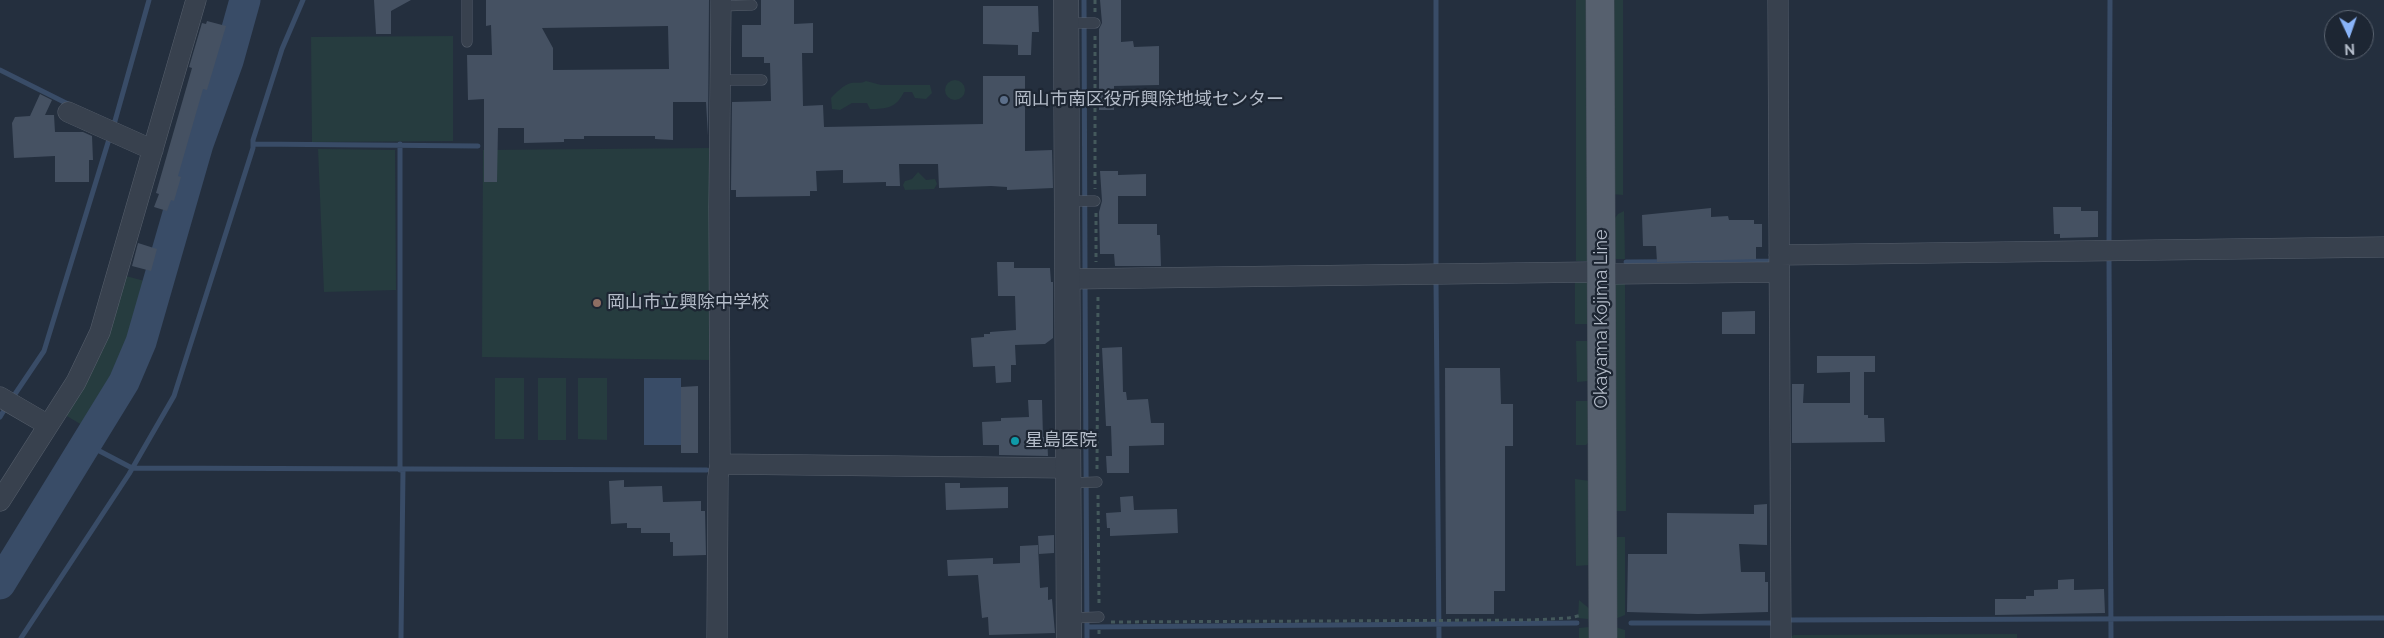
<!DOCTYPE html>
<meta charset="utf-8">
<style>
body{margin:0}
#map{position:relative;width:2384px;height:638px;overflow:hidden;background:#242f3e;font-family:Raleway,sans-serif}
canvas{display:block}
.north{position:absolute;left:2324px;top:10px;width:50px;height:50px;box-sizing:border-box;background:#1d2633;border:1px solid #59626f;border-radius:50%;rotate:177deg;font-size:14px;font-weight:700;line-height:20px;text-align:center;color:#b4bcc9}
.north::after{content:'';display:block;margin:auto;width:18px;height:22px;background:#8ab4f8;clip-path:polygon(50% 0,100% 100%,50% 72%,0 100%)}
</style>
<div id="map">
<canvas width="2384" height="638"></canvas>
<div class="north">N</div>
</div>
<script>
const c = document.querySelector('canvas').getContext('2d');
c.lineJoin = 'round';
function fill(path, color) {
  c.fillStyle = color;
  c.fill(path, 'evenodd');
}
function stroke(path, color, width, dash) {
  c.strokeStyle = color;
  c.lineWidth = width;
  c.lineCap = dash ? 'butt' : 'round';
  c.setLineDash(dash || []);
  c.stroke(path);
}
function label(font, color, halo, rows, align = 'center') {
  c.font = font + ' Raleway,"Noto Sans JP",sans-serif';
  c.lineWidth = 4.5;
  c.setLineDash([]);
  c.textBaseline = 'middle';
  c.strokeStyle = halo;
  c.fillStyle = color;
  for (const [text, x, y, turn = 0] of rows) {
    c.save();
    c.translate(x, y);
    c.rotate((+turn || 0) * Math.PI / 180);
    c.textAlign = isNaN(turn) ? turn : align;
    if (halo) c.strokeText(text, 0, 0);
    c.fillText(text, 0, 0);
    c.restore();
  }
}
fill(new Path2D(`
 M1576 0H1591L1592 261H1576Z
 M1610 0H1623V195L1611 194Z
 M453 36V141L312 142 311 37Z
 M945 90a10 10 0 1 1 20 0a10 10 0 1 1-20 0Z
 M866 81 881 85H930L932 93 926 99 915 98 912 92H904C896 108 887 109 870 109L867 103H852L840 110 832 109 831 98C836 93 843 85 851 83 857 82 860 84 866 81Z
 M710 148V360L482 357 483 150Z
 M318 149 395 150 396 290 324 292Z
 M918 172 926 180 935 179 937 184 934 189 905 190 903 185 905 181 912 179Z
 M1624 211 1625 259H1611V223L1618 214Z
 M126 276 152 283 131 349 118 378 89 429 65 415 103 350Z
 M1575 279 1588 280V324H1575Z
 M1615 284H1625L1626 511H1614Z
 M1576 341H1587L1591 344 1588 381 1577 382Z
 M495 378H524V439H495Z
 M538 378H566V440H538Z
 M578 378H607V440L578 439Z
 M1576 401H1592L1590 441 1586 445H1576Z
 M1575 479 1590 481V565L1576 566Z
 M1616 537H1625V615L1615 619V627L1625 630V638H1613Z
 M1579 600 1591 610 1594 638H1579V628L1589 627 1588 619 1578 618Z
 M2017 634V638H1787L1794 635Z`), '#263c3f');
fill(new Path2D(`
 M644 378H681V445H644Z`), '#394c67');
stroke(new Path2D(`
 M1084 0 1085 275
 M0 70 70 105
 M113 128 149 0
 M253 144 478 146
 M400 144V470
 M2109 245 2110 0
 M2109 257 2111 638
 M1626 262 1773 261V258
 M1433 267H1436V0
 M1436 279 1439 638
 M1085 284 1087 638
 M11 400 44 351 110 136
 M0 417 6 407
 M88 445 132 468 707 470
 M1789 620 2384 618
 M1631 623H1776
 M1087 627 1577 623
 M21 638 129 474 174 396 253 148V140L282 49 303 0
 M401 638 403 470`), '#394c67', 5);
stroke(new Path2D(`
 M0 584 124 382 141 342 198 144 228 61 245 0`), '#394c67', 31);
fill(new Path2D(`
 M374 0H411L391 11V34H376Z
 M486 0H709L708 136 706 102H673V140L655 139V136H584V139H564V142L524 143V128H498L497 182H484V99L468 100 467 55H492L491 25 486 26ZM668 26 669 69 553 70V48L542 28Z
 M761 0H794V24L813 23V53H802L803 106 823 105 824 127 983 124V76H1025V151L1052 150 1053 188 1007 190V187L991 186 939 188 938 164H899L900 186H886V182L843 183V170L816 171 817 191H810V196L736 197V190H731L732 102 771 101 770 63H764V57H742V25H761Z
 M1100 0H1121V42L1133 41 1134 47 1159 46V85L1114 86V110H1099V29L1102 23Z
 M983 6H1038L1039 32H1032L1031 55H1018V45L983 44Z
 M207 21 226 26 207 90 203 89 178 176 181 177 174 201 171 200 167 211 154 207 159 194 156 193 192 68 189 67 202 23 206 24Z
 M40 94 52 100 45 115H54L55 132H83L92 136 93 160H89V182H55V156L14 158 12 123 15 117 30 116Z
 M1100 171H1118V175L1146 174V196H1118V224H1157V235H1160L1161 266H1115L1114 254H1100L1099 212 1102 201Z
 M2053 207H2081V211H2098V237L2060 238V234H2054Z
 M1711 208V217L1728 216 1729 220H1754V224H1762V247H1756V259L1657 262 1656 246H1643L1642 215Z
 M138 243 157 249 151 271 132 266Z
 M997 262H1014V268H1050L1051 282H1053V338L1045 344 1015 345 1016 365H1011V382L996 383 995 366 973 367 971 338 984 337V334H990V332L1016 330 1015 296H998Z
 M1755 311V334H1722V312Z
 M1122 347 1123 392H1126L1127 400 1148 399 1151 423H1164V445L1129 446V473H1107L1106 456H1112L1111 426H1106L1102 348Z
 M1817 356H1875V372H1864V415H1868V418H1884L1885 442 1792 443V384H1804L1803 403H1850V372L1817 373Z
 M1445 368H1500L1501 404H1513V446H1505V591H1494V614H1446Z
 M698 386V453H681V387Z
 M1028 400H1042L1043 437H1047L1048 456 999 455V445H983L982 422 1001 421V418L1029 417Z
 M624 480V487L662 486 663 502 701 501V511H705L706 555 673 556V542H670V533H641V528H627V523L611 524 609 481Z
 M945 483H960V488L1008 487V508L946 510Z
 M1133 496 1134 510 1177 509 1178 533 1110 536V528H1107L1106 513 1121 512 1120 497Z
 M1767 504V545L1739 544 1741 572H1765V582H1768V612L1698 614 1627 612 1628 554H1667V513L1754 514V505Z
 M1054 535V553L1039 554 1038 536Z
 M1038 545 1040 588 1048 587V600L1052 599 1055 633 989 635 988 617 982 618 978 575 948 576 947 560 993 558V564L1020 563V546Z
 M2074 579V590L2104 589 2105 613 1995 615V599H2026V596H2034V590L2058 589V580Z`), '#455162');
const service = new Path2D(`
 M467 0V42
 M721 6 752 5
 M1066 23H1095
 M720 80H762
 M1067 201H1095
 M1069 483 1097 482
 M1070 618 1099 617`);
const minor = new Path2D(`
 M1778 0 1781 638
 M68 112 153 150
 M1779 255 2384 247
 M1067 279 1591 272 1615 274 1779 272
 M0 397 48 425
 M720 464 719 207 721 0
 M0 501 76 382 100 332 196 0
 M717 638 718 477 720 464 1069 468`);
const tertiary = new Path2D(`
 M1066 0 1069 638`);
const primary = new Path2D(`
 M1600 0 1603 638`);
stroke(service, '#565f6c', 11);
stroke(minor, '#565f6c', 21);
stroke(tertiary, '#565f6c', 26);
stroke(primary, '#414a57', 29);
stroke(new Path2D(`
 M1095 0V12
 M1095 36V189
 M1096 213V262
 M1097 469 1098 295
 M1098 495 1099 604
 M1111 622 1532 620 1569 618 1582 615
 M1099 630V638`), '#44595c', 3, [4, 4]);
stroke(service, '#38414e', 10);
stroke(minor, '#38414e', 20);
stroke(tertiary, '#38414e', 25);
stroke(primary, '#56606e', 28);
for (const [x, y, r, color] of [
 [1004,100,5,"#5c6f8a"],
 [597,303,5,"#8d6e63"],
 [1015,441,5,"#0f9aa8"]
]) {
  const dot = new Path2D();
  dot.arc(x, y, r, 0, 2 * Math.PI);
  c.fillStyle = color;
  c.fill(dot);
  stroke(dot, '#1d2633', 2);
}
label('18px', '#b4bcc9', '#1d2633', [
 ["岡山市南区役所興除地域センター",1014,100],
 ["岡山市立興除中学校",607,303],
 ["星島医院",1025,441]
], 'left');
label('18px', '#b4bcc9', '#1d2633', [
 ["Okayama Kojima Line",1602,319,-90]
]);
</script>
